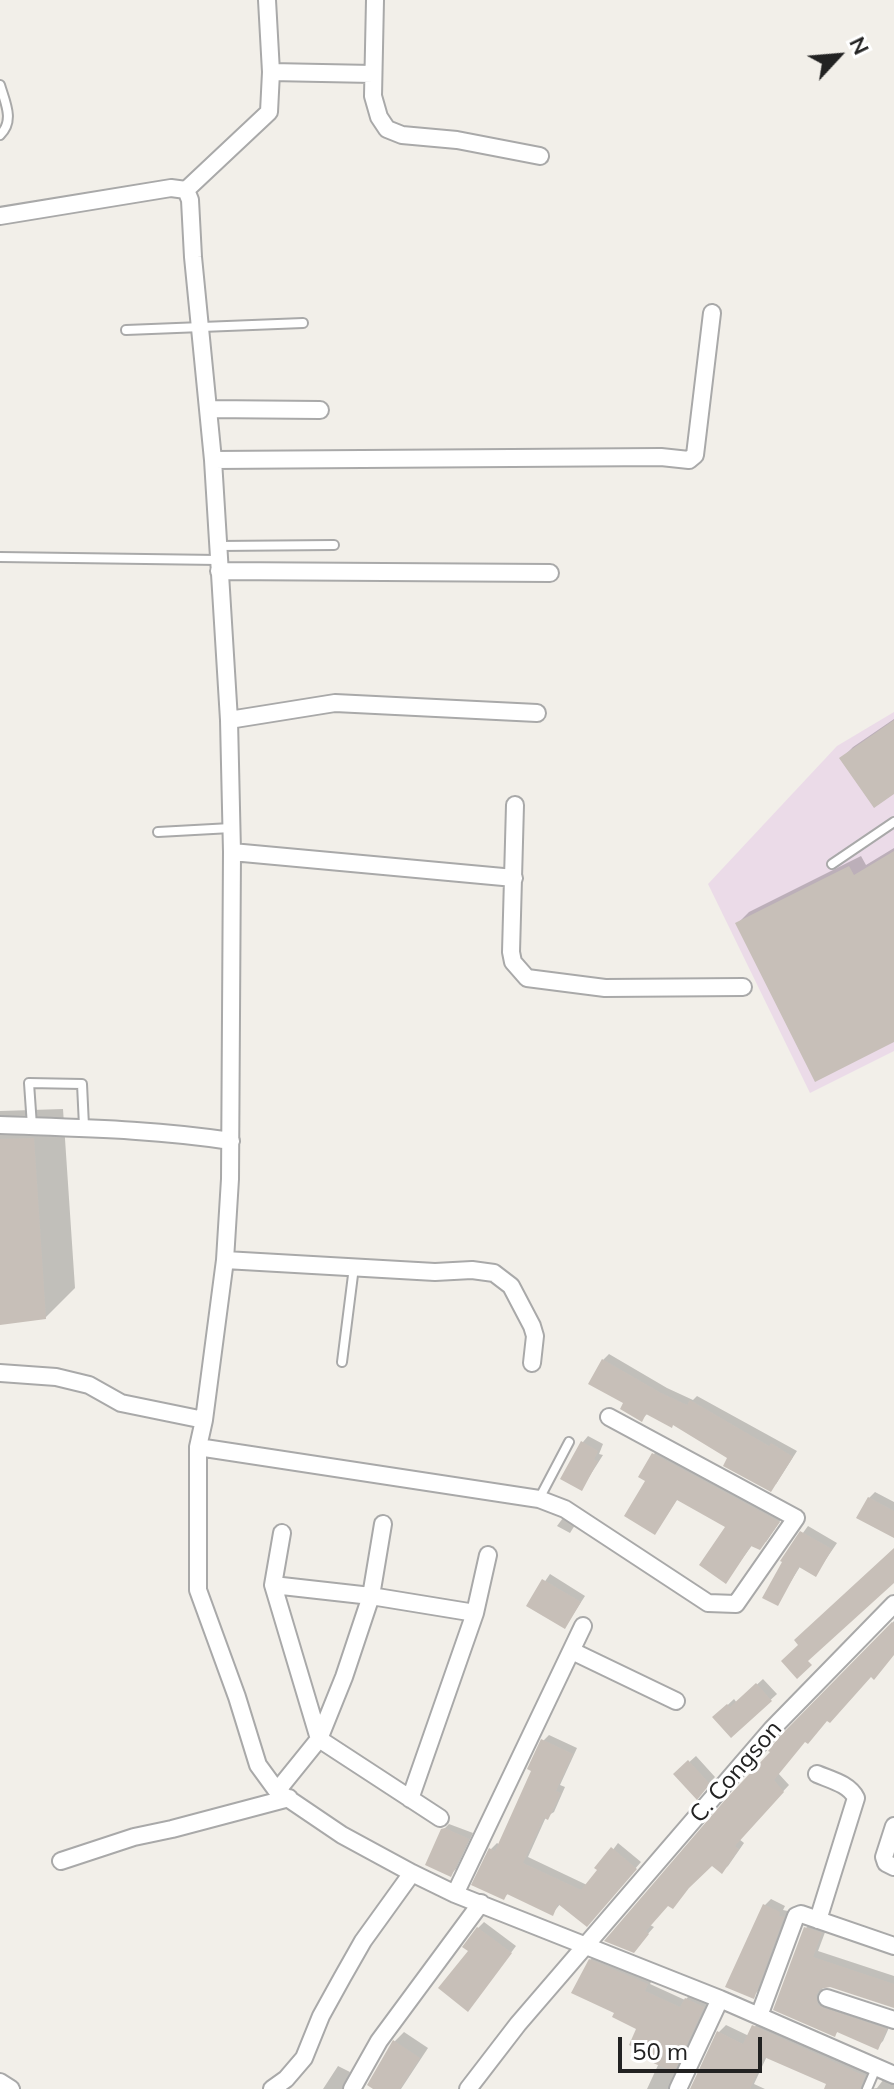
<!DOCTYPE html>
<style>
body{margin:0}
#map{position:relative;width:894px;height:2089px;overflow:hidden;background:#f2efe9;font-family:Mulish,sans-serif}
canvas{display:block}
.north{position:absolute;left:798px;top:16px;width:80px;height:80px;-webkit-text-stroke:6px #fff;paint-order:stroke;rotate:64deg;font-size:22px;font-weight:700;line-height:32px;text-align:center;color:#222}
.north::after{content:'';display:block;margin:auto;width:28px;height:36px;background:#222;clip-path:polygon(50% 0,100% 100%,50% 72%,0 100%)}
.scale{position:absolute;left:618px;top:2037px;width:144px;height:36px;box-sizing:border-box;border:4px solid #222;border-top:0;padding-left:10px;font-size:24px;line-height:28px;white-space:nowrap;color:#222;-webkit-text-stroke:6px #fff;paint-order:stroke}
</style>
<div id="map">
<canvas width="894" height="2089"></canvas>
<div class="north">N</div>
<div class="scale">50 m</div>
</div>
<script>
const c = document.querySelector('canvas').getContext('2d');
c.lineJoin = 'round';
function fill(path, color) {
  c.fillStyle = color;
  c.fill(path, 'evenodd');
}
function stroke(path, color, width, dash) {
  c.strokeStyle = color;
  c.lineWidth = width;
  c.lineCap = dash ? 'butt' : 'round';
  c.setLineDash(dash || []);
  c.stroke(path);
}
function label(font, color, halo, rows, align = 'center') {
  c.font = font + ' Mulish,sans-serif';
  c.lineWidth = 6;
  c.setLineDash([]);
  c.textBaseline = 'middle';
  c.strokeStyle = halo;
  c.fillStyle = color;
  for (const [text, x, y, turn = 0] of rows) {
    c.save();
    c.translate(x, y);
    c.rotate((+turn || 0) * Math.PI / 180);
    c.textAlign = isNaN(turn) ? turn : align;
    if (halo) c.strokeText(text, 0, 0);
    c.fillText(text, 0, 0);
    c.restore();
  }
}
fill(new Path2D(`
 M894 712V1051L810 1093 708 884 837 746Z`), '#ebdbe8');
fill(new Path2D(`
 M894 719V792L842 758 853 747Z
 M894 848V1040L737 924 749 912 861 856 866 865Z
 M63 1109 75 1288 45 1318 0 1323V1111Z
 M609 1354 667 1388 693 1400 697 1396 797 1451 776 1484 674 1423 648 1413 642 1419 626 1402 603 1360Z
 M588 1436 603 1444 599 1454 603 1455 582 1488 563 1478 583 1442Z
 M659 1448 784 1515 766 1542 753 1544 726 1581 728 1526 678 1498 655 1533 648 1480 654 1454Z
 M875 1492 894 1502V1536L869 1498Z
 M563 1518 575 1525 570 1533 557 1526Z
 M808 1526 837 1543 816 1574 801 1565 777 1604 783 1560Z
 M550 1574 585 1596 565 1627 529 1605Z
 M894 1621V1653L806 1739 778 1773 789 1785 739 1839 744 1843 728 1866 722 1871 712 1863 668 1903 650 1925 654 1927 639 1944 607 1940 773 1752 782 1738Z
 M763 1679 777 1694 731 1736 715 1717 734 1699 737 1703Z
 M549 1735 577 1748 560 1785 565 1787 554 1812 546 1817 528 1857 587 1885 618 1843 641 1862 592 1919 561 1903 552 1914 509 1893 503 1898 491 1849 497 1843 500 1845 534 1770 543 1741Z
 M696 1756 715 1777 702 1791 676 1774Z
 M449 1824 473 1833 456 1869 450 1875 443 1830Z
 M771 1899 785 1906 783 1910 788 1911 759 1990 753 1996 765 1905Z
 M484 1922 516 1946 473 2004 470 1951 478 1928Z
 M812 1922 827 1927 818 1951 894 1976V2006L831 1985 823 1987 821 1993 829 2003 891 2023 883 2041 877 2047 839 2030 834 2035 775 2009 806 1928Z
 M597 1953 654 1977 650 1984 685 2000 693 1992 710 2000 674 2076 677 2089H647L659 2063 639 2028 616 2012 590 1960Z
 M760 2019 871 2068 866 2081 871 2089H826L828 2083 767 2056 754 2084 765 2089H692L719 2032 726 2025 749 2036Z
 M404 2032 428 2048 401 2089H376L395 2041Z
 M338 2066 350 2072 346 2081 348 2089H323Z
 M887 2075 894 2078V2089H871L877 2088Z`), '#0003');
fill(new Path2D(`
 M894 720V794L874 808 839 758Z
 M894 851V1042L815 1082 735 923 849 866 854 875Z
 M34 1138 46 1319 0 1325V1139Z
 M602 1359 661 1393 687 1405 690 1400 769 1446 771 1443 793 1457 771 1492 723 1466 727 1458 673 1425 672 1428 646 1414 642 1422 620 1409 623 1403 588 1384Z
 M581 1441 598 1451 594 1460 598 1461 582 1491 560 1479Z
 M652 1453 780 1522 760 1550 751 1546 726 1584 699 1565 725 1527 677 1500 655 1535 624 1516 645 1481 638 1477Z
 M868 1497 894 1511V1538L856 1518Z
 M800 1531 832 1549 816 1577 799 1567 778 1606 762 1598 782 1562 780 1561Z
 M894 1548V1583L808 1661 812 1665 797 1679 781 1661 798 1645 794 1640Z
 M542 1579 581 1602 565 1629 526 1606Z
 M892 1622 894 1624V1655L874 1680 871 1677 830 1723 827 1721 808 1744 805 1742 774 1780 784 1792 735 1846 739 1849 722 1874 712 1866 689 1888 673 1909 668 1906 646 1931 649 1934 634 1953 604 1941 725 1800 770 1752 768 1751 780 1736Z
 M756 1683 772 1701 731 1738 712 1717 727 1704 730 1707Z
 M541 1739 573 1754 556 1791 561 1793 548 1820 544 1818 523 1863 581 1890 597 1870 594 1868 611 1847 637 1869 587 1927 558 1904 553 1916 507 1894 504 1900 471 1885 489 1848 495 1851 531 1771 527 1769Z
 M688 1760 710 1784 697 1800 673 1774Z
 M445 1828 469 1839 451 1877 425 1865 441 1829Z
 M763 1904 780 1912 779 1916 784 1917 754 1999 725 1987Z
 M477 1927 512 1953 468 2012 438 1988 468 1951 462 1947Z
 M804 1927 822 1933 813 1957 894 1984V2008L830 1987 820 1989 816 1995 818 2005 824 2008 887 2029 878 2050 837 2032 835 2037 773 2010Z
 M589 1959 648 1984 645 1991 680 2007 685 1998 704 2007 674 2072 651 2062 654 2057 629 2045 636 2029 612 2017 614 2013 571 1993Z
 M752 2025 865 2076 860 2089H824L826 2084 764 2057 750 2089H690L717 2031 743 2044Z
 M393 2040 420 2058 400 2089H373L367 2085Z`), '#c7bfb8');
const lane = new Path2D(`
 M0 85C5 102 15 121 0 135
 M126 330 303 323
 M218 546 334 545
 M0 557 218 560
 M158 832 231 828
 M832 864 894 822
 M32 1126 29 1083 82 1084 84 1126
 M342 1362 354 1267
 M539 1499 569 1442
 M867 2089 876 2068`);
const street = new Path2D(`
 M375 0 373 96 379 117 387 129 402 135 457 140 540 156
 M271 72 373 74
 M186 190 190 200 193 257 213 460 229 720 232 852 230 1179 225 1260 204 1420 198 1447V1590L237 1697 258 1765 277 1791 342 1835 412 1873 455 1894 720 1999 894 2075
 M186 190 269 112 271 72 267 0
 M0 216 171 188 186 190
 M208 409 320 410
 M213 460 661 457 689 460 695 455 712 313
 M219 571 550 573
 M229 720 335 703 537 713
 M515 805 511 952 513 962 527 978 605 988 743 987
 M232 852 514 878
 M0 1125C78 1128 154 1129 231 1141
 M225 1260 435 1272 472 1270 494 1273 511 1286 532 1326 535 1336 532 1363
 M0 1373 56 1377 89 1385 121 1403 204 1420
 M198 1447 539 1499 565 1509 708 1603 736 1604 796 1518 609 1417
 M383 1524 371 1596 344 1677 319 1739 440 1818
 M273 1585 371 1596 475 1613
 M572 1651 676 1701
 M817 1774C831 1780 849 1784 856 1798L818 1920
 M277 1791 319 1739 273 1585 282 1533
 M410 1799 475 1613 488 1555
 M894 1826 884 1857 886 1863 894 1867
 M61 1861 134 1837 172 1829 289 1798
 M455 1894 583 1626
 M827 1998 894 2020
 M759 2016 796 1916 801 1914 894 1946
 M0 2082 11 2089
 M272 2089 286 2079 304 2058 321 2016 342 1978 363 1941 412 1873
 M352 2089 379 2041 481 1903
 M468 2089 518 2024 772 1729 894 1604
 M678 2089 720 1999`);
stroke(lane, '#a9a9a9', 12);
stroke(street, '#a9a9a9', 20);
stroke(lane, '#fff', 8);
stroke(street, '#fff', 16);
label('24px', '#222', '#fff', [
 ["C. Congson",736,1772,-49]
]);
</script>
